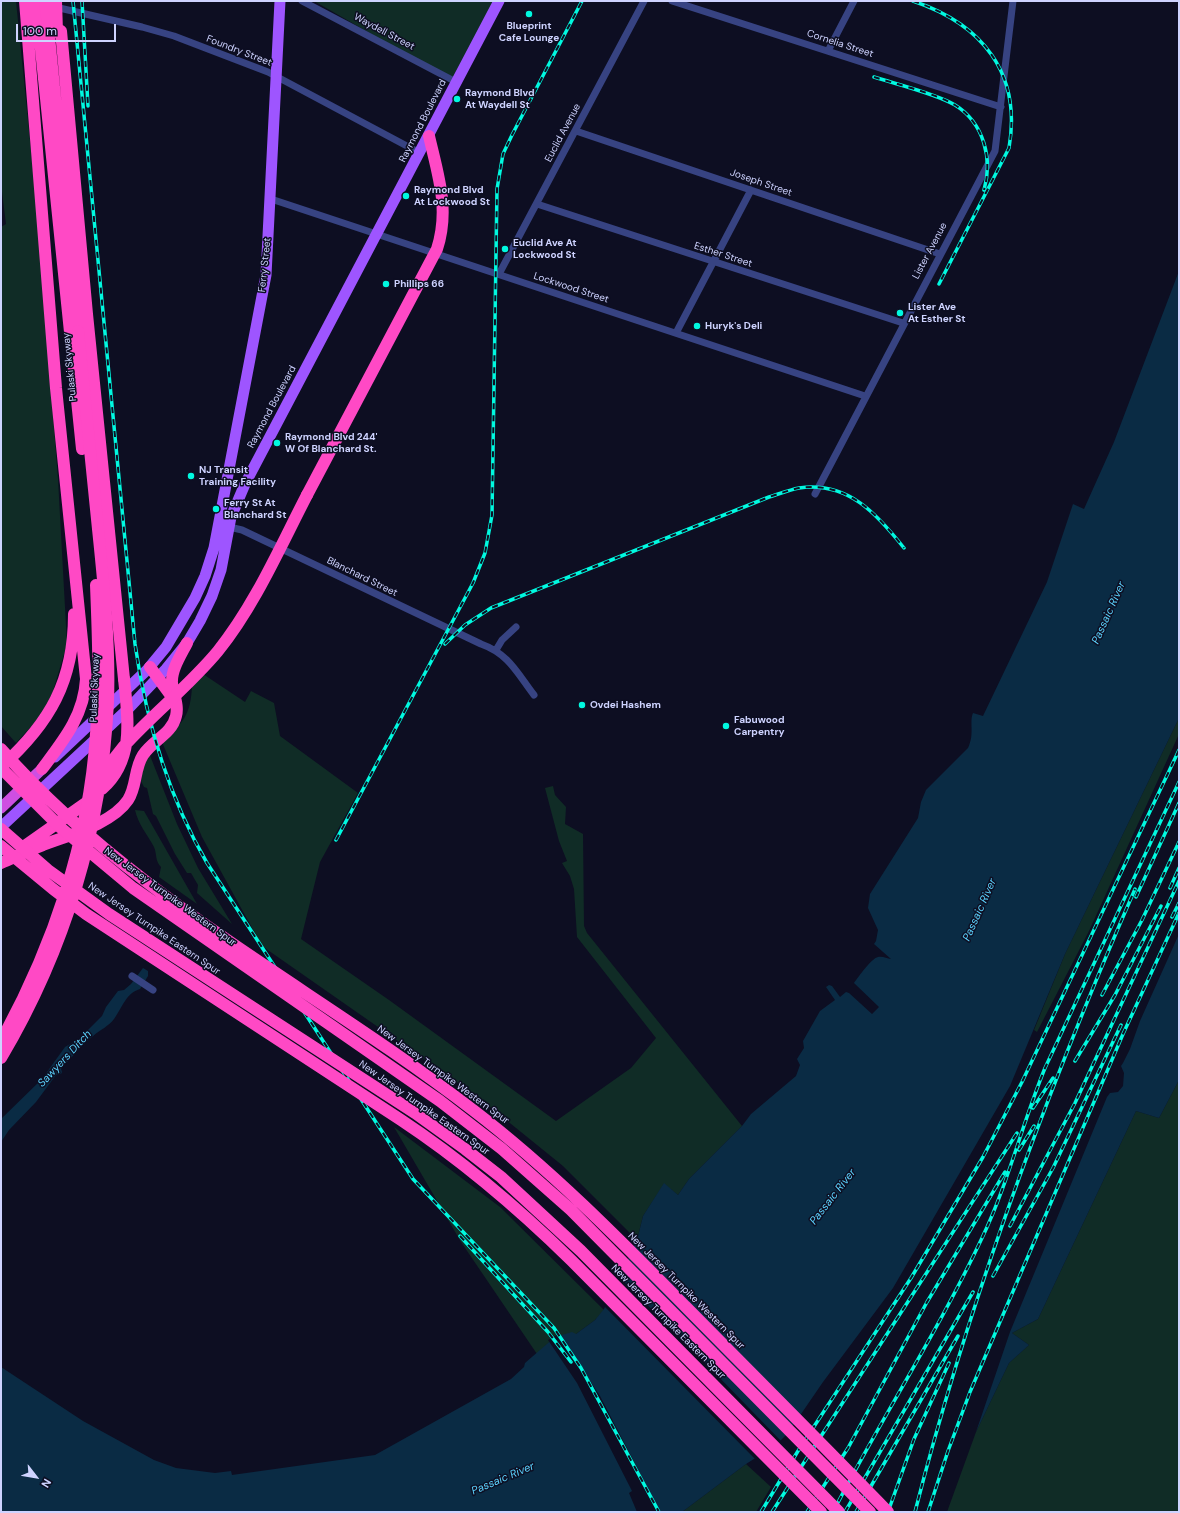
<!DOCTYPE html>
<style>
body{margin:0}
#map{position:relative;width:1180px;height:1513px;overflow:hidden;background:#0d0e22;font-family:"DM Sans",sans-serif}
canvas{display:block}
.frame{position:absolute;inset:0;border:2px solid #ced3ff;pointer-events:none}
.north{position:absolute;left:16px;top:1457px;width:40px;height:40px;-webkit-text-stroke:3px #0d0e22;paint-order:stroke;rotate:121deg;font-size:11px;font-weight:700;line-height:16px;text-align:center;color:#ced3ff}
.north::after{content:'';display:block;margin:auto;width:14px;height:18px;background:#ced3ff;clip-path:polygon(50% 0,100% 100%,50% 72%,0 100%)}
.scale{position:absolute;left:16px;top:24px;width:100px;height:18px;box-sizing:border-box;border:2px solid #ced3ff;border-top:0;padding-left:5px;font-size:12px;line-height:14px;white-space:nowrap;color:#ced3ff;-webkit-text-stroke:3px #0d0e22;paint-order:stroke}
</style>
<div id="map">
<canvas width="1180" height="1513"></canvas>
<div class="frame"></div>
<div class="north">N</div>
<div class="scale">100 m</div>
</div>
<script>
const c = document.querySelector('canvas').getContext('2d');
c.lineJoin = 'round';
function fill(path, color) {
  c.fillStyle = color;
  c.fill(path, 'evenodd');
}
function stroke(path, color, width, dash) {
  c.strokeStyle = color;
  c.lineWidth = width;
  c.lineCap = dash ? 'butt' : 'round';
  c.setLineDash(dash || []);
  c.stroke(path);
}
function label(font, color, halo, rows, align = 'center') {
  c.font = font + ' "DM Sans",sans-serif';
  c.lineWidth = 3;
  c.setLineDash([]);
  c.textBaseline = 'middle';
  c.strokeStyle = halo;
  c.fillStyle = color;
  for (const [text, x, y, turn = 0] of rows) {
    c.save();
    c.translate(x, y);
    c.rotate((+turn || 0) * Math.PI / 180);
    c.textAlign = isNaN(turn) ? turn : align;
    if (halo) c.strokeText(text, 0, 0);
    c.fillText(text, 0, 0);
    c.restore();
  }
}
fill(new Path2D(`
 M1 1H16L38 220 58 479 67 644 48 708 16 743 1 726V227L6 224 1 184Z
 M314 1H499L455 82Z
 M203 674 245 702 251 691 274 703 280 736 358 793 320 862 301 939 389 1000 556 1121 631 1068 656 1038 577 937 574 889 570 876 562 863 567 861 559 841 545 788 553 786 555 795 566 807 565 824 583 834 584 926 587 933 742 1126 689 1179 678 1195 664 1184 643 1216 637 1240 563 1166 474 1094 262 946 202 837 162 742C183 723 191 715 192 685Z
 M1179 718V734L1089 931 1037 1032 1034 1030 1065 954Z
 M149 753 177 824 198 868 232 924 197 893 198 885 191 873H187L175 854 156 816 153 814 147 788 144 787 141 781 142 773Z
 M135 810 144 811 197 904 159 877 161 867C155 861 157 854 154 847 147 834 138 824 135 810Z
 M1179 1080V1512H947L976 1432 1009 1363 1029 1345 1012 1333 1038 1319 1136 1111 1159 1118Z
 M394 1127 500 1207 604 1310 595 1320 576 1334 555 1337 537 1354 461 1242Z
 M746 1464 771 1487 756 1512H682Z`), '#102c26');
fill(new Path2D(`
 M1179 271V718L1065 954 1010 1086 893 1288 823 1382 788 1433 776 1445 746 1464 682 1512H1V1367L83 1421 154 1460 176 1468 215 1473 231 1471 232 1475 375 1455 511 1379 524 1367 525 1363 555 1337 572 1332 576 1334 595 1320 604 1309 637 1240 643 1216 664 1183 678 1195 689 1179 742 1126 751 1114 796 1076 800 1065 797 1059 804 1048 803 1041 820 1011 835 1000 826 987 829 985 832 986 840 997 846 992 849 993 872 1014 879 1007 854 983C859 976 872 958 878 957 883 956 887 959 891 959L874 944 876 941 878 930 868 908 870 894 918 818 921 802 926 790 968 748C975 734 969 722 973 713L983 716 1047 582 1073 504 1084 509 1114 442Z
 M1179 934V1080L1159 1118 1136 1111 1038 1319 1012 1333 1029 1345 1009 1363 976 1432 1010 1332 1107 1097 1110 1093 1118 1092 1123 1086 1124 1073 1121 1066 1123 1063 1130 1049 1140 1021Z
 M143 968 148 971V976L140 989C126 993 122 1008 114 1019 109 1026 100 1030 93 1036 81 1046 71 1058 61 1069L62 1072 61 1074 56 1075 36 1102 9 1130 1 1142V1119L42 1079 65 1047 79 1039 102 1016 106 1007 118 991 124 990 131 984Z`), '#0a2b44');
fill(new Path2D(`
 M618 1276 680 1337 782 1442 756 1460 604 1306Z
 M559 1334 600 1396 660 1512H637L629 1493 632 1491 577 1383 548 1340Z`), '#0d0e22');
stroke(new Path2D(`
 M302 1 456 82
 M672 1 1001 107
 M55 7 142 27 174 36 268 72 420 153
 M828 51 854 1
 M576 131 940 254
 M271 199 865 396
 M537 204 903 323
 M499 274 644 1
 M676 333 751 190
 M815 494 995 151 1013 1
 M225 526 242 530 481 644C509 654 517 673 534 695
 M496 650 502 640 516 627
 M132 976 153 990`), '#374382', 7);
stroke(new Path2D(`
 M55 757 147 670 166 647 195 598 205 576 214 548 266 275 280 1
 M1 827 129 708 166 669 187 643 200 621 212 596 221 570 231 517 245 484 499 1`), '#9e55ff', 11);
stroke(new Path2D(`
 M1 808 42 769`), '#ce4fe2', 11);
stroke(new Path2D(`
 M25 1 56 388 86 679C84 716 63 741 42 769
 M36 1 82 449
 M48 26 78 331
 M61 31 87 314 124 679
 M307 495 437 249C450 209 438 175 429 136
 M150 667 172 697
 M1 767C50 723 74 681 74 614
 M22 848 93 798
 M1 863C15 857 29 850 43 845 69 835 112 824 128 800 137 786 134 769 143 755 153 740 172 734 176 716 179 705 173 694 172 683 171 670 181 655 187 643`), '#ff49c5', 12);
const rail = new Path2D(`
 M73 1 135 644C146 720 168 796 207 863L413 1179 554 1328 581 1368 659 1512
 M82 1 88 106
 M913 1C982 24 1022 73 1009 148L939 284
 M874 77C896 84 937 94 955 105 984 123 993 159 984 190
 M445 644 465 625 491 608 769 497C779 494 789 490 799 488 848 481 877 514 904 548
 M336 840 473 583 485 553 492 515 497 189 503 154 512 135 582 1
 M1170 888 1179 868
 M1136 897 1179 803
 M1172 917 1179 903
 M1102 995 1142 920 1179 842
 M1075 1061 1115 995 1161 906
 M1033 1108 1053 1078
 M1019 1150 1034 1126
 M1010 1226 1075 1103 1179 881
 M460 1236 548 1332 571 1362
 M993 1276 1053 1168 1121 1025
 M761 1512 798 1451 911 1278 983 1157 1022 1082 1179 750
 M772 1512 1017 1133
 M807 1512 848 1448 927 1302 1005 1172
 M833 1512C880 1420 938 1332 982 1238 1008 1184 1022 1124 1045 1068L1179 782
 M845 1512 973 1292
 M856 1512 958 1336
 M888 1512 914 1439 949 1363
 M915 1512C969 1299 1047 1091 1135 889
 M928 1512 948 1451 970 1392 1123 1034 1179 913`);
stroke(rail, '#00f9e0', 3.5);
stroke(rail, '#0d0e22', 2, [6]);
stroke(new Path2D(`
 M45 1 48 26
 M56 1 57 32
 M1 749C133 899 316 989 473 1110 550 1169 617 1237 685 1306 753 1375 821 1443 888 1512
 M1 768 61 828 133 888 440 1101 502 1149 571 1210 870 1512
 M103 778 113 760 124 746C154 713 190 685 218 651 255 605 280 547 307 495
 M102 789C135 760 128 718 124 679
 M1 829 48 870 109 914 415 1113 465 1149 501 1177 581 1251 839 1512
 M1 846 53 889 86 914 401 1120C463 1161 518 1208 571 1260L821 1512
 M1 1041C53 947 89 841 96 734 100 684 98 635 96 585
 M1 1058C65 950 102 828 108 702 110 644 104 587 98 529 91 463 85 397 78 331`), '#ff49c5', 12);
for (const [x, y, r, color] of [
 [529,14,4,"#00f9e0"],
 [457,99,4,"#00f9e0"],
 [406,196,4,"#00f9e0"],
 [505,249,4,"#00f9e0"],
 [386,284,4,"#00f9e0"],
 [900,313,4,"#00f9e0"],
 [697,326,4,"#00f9e0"],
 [277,443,4,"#00f9e0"],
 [191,476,4,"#00f9e0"],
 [216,509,4,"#00f9e0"],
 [582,705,4,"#00f9e0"],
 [726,726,4,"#00f9e0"]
]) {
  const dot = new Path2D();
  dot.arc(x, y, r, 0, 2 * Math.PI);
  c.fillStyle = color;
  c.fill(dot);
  stroke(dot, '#0d0e22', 1.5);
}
label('bold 10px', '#ced3ff', '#0d0e22', [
 ["Blueprint",529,26,"center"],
 ["Cafe Lounge",529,38,"center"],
 ["Raymond Blvd",465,93],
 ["At Waydell St",465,105],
 ["Raymond Blvd",414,190],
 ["At Lockwood St",414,202],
 ["Euclid Ave At",513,243],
 ["Lockwood St",513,255],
 ["Phillips 66",394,284],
 ["Lister Ave",908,307],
 ["At Esther St",908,319],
 ["Huryk's Deli",705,326],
 ["Raymond Blvd 244'",285,437],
 ["W Of Blanchard St.",285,449],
 ["NJ Transit",199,470],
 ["Training Facility",199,482],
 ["Ferry St At",224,503],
 ["Blanchard St",224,515],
 ["Ovdei Hashem",590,705],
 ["Fabuwood",734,720],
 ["Carpentry",734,732]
], 'left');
label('10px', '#ced3ff', '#0d0e22', [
 ["Waydell Street",384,32,28],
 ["Cornelia Street",840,44,18],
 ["Foundry Street",239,51,21],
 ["Raymond Boulevard",423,121,-63],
 ["Euclid Avenue",563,133,-62],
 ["Joseph Street",761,183,19],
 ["Lister Avenue",930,251,-62],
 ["Esther Street",723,255,18],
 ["Ferry Street",265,265,-84],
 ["Lockwood Street",571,288,18],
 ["Pulaski Skyway",70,367,-96],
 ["Raymond Boulevard",272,407,-62],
 ["Blanchard Street",362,577,26],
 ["Pulaski Skyway",95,688,-88],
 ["New Jersey Turnpike Western Spur",170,897,36],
 ["New Jersey Turnpike Eastern Spur",154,929,34],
 ["New Jersey Turnpike Western Spur",443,1075,36],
 ["New Jersey Turnpike Eastern Spur",424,1108,35],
 ["New Jersey Turnpike Western Spur",686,1291,45],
 ["New Jersey Turnpike Eastern Spur",668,1322,45]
]);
label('italic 11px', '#5cd4ff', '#0d0e22', [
 ["Passaic River",1109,613,-66],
 ["Passaic River",980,910,-66],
 ["Sawyers Ditch",65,1059,-47],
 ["Passaic River",833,1197,-52],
 ["Passaic River",503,1479,-23]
]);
</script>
